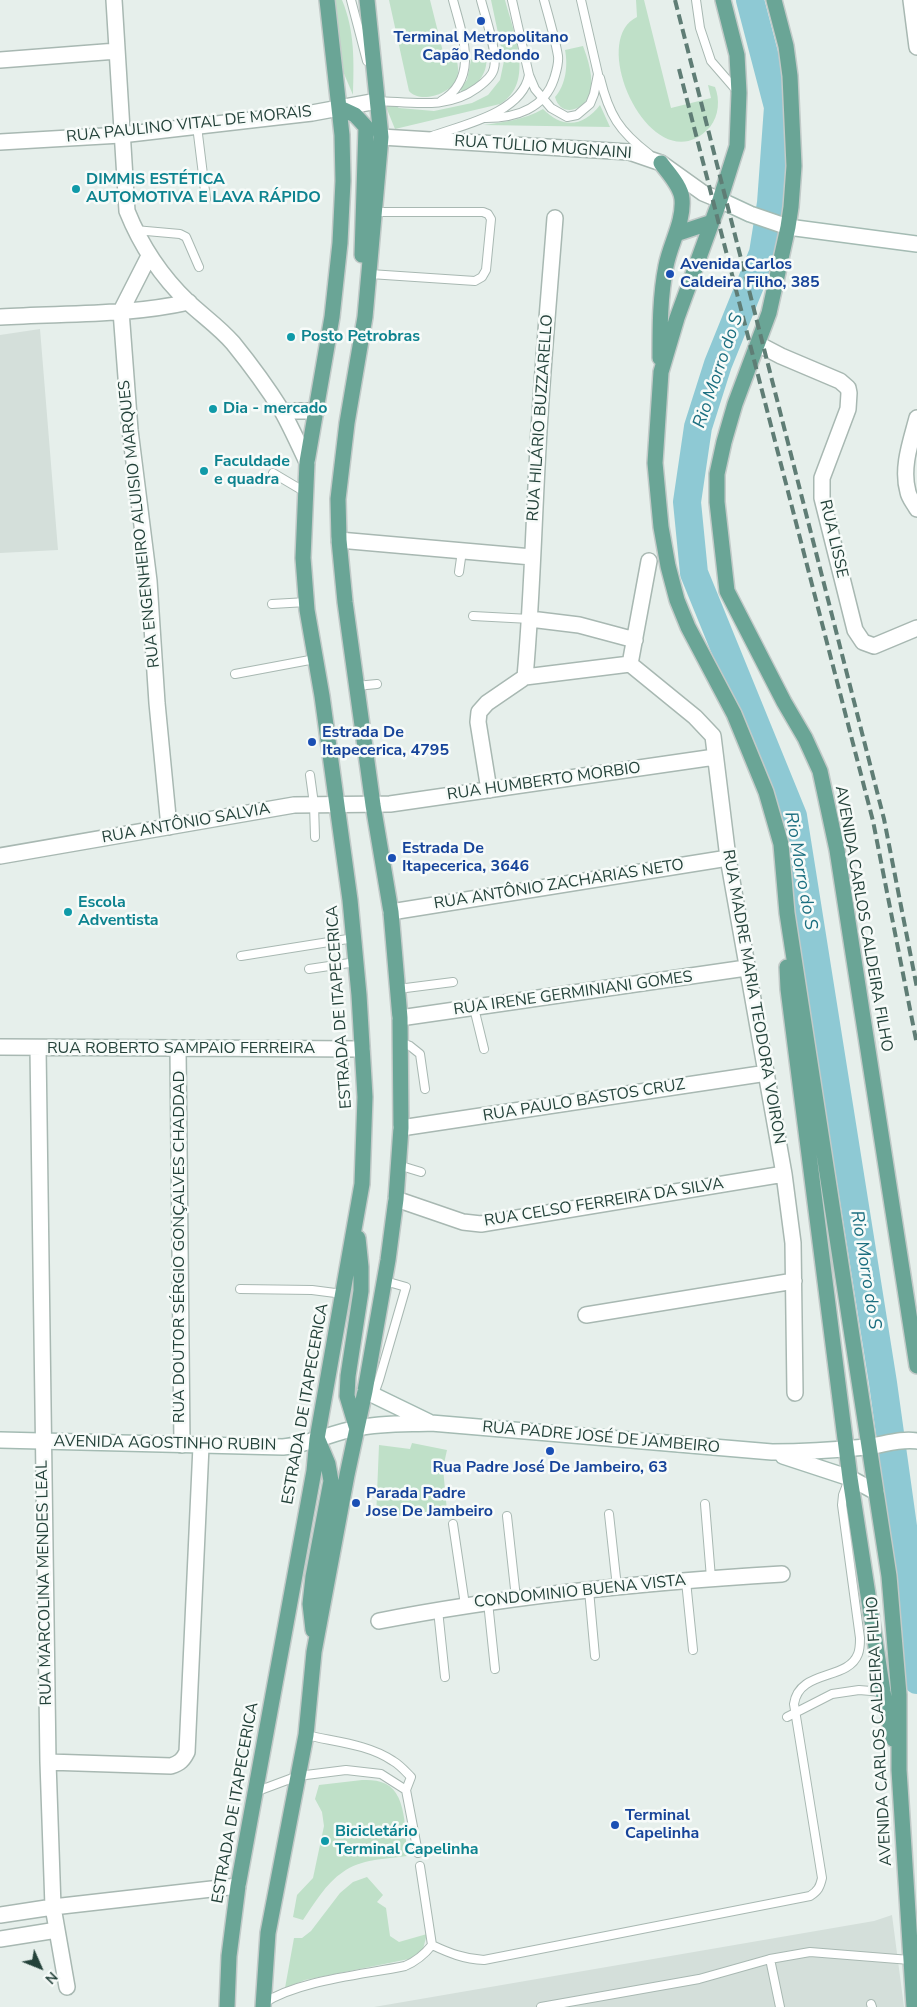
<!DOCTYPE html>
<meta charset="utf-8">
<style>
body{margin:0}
#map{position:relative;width:917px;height:2007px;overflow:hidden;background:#e6efeb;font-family:"Nunito Sans",sans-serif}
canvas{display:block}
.north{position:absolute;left:15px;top:1942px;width:50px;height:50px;-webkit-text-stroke:4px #f7fbf9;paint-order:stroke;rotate:134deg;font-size:14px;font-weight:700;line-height:20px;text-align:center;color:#24423a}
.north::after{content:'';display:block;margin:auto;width:18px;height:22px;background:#24423a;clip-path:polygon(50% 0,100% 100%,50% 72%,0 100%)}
</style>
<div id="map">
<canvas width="917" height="2007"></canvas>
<div class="north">N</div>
</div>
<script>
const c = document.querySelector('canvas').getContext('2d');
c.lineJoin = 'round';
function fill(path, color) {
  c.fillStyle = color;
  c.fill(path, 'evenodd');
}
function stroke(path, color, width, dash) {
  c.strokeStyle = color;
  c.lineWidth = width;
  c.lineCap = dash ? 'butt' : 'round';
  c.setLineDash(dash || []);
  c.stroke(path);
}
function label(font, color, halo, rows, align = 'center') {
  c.font = font + ' "Nunito Sans",sans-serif';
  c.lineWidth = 5;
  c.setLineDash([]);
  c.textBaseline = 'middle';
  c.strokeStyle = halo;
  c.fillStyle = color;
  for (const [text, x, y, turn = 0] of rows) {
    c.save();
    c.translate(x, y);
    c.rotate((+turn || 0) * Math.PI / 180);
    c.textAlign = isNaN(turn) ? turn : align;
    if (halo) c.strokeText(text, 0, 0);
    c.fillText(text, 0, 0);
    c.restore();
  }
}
fill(new Path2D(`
 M40 329 58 550 0 553V335Z
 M892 1915 904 2007H374L874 1921Z`), '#d4dfda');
fill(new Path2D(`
 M334 0H342C355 31 354 62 353 95L342 69Z
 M389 0H430L443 52 454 49C456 59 461 70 456 80 450 94 420 104 409 91Z
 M491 0H505C513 31 536 83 500 104L395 129 382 97 399 108 434 111 472 103 488 95 500 80 504 61Z
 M636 0H644L671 108 711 98 708 85 715 87C720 99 719 116 710 127 655 188 585 42 637 17Z
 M583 46C588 59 594 78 590 92 586 110 561 119 555 97 566 85 568 65 565 50Z
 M486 54C489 71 479 86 462 92L460 88 467 80 471 60 476 56Z
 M600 105 610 127 483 125C504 122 524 120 543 109 563 129 583 127 600 105Z
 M412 1443 447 1450 443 1468 447 1511 376 1518 379 1445 410 1449Z
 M362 1780C368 1780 375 1780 381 1782 408 1789 405 1834 407 1856 386 1859 360 1859 343 1872 326 1883 314 1904 303 1920L293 1917 297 1895 313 1878 324 1826 322 1812 315 1799 319 1785Z
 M367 1877 383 1895 377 1902 386 1908 390 1936 399 1942 427 1934 423 1949 414 1958 305 1980 285 1988 294 1938H302L311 1931 340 1893 353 1882Z`), '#bfe0c8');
stroke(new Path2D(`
 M750 0 778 107 771 203 763 253 718 364 698 427 687 502 694 573 793 816 883 1383 911 1584 917 1680`), '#8ec9d4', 28);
const service = new Path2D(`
 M351 0 367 61
 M512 0 529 75 535 89 551 108 567 117 577 115 590 104 594 94 598 74 581 0
 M696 0 700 28 711 61 737 91
 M600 78C609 115 619 131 649 154
 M377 99V101C412 102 447 110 477 88 484 83 493 76 494 68 498 53 485 16 481 0
 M441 101C480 79 462 34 453 0
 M486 118C515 118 544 109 554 79 556 72 559 64 558 56 555 38 549 18 544 0
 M197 126 206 199
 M432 136C463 125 522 113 529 75
 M135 230 180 234 186 237 199 267
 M370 274 475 281 482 277 486 270 491 219 488 214 483 212H375
 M273 473 305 492
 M459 572 462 551
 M272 604 307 602
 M473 616 530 619
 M235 674 315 659
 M356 686 377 684
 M310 775 314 804 315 837
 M241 956 354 938
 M309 969 356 962
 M398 989 453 982
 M474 1008 484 1049
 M400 1042 410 1046 420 1054 425 1089
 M344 1103V1050
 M398 1165 421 1172
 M240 1289 312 1290 343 1294
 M374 1394 379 1380 406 1287 385 1281
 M705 1504 711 1578
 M609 1514 617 1587
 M507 1516 516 1598
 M453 1524 465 1605
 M686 1581 693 1650
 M589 1590 595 1656
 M488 1602 495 1669
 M438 1610 445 1677
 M787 1717 832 1694 859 1690 883 1692
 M306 1735C335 1742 368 1744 393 1761 400 1765 405 1771 411 1777L406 1790 418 1853
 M255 1792 298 1776 346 1770 381 1774 406 1790
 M432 1945C449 1953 464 1959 484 1960L810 1896C818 1891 820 1887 822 1878L794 1704C799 1669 848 1681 858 1654 860 1649 860 1643 860 1638L842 1505 843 1495 848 1482
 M770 1959 780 2007
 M264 2003C300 1980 362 1975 405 1966 417 1961 424 1955 432 1945L420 1866
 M871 2004 872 2007
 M541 2007 699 1979 770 1959 810 1952 910 1960`);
const minor = new Path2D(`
 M114 0 127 211C141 246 161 276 188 302 203 316 219 327 233 343 250 364 267 387 282 411 291 427 299 445 307 462
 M911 0 917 47
 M0 60 117 51
 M149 256 121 311 130 430 149 581 157 703 169 827
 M0 317C63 313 127 316 189 302
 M758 344 781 356 840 381 848 388 849 393 848 409 822 478V498L855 630 863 642 874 646 917 628
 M282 411H317
 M917 418C911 441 901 468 908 492 909 498 914 503 917 509
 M339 540 532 557
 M649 561 630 664 695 717 713 736 728 858 784 1174 793 1243 795 1393
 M530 619 579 625 635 640
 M525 677C533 590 534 502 540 415 544 350 550 284 555 218
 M489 790 478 722 479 712 487 703 525 677 630 664
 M0 856 294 805 390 804 715 757
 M391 912 728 858
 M400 1018 746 968
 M0 1047 362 1049
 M38 1048 48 1762 53 1907 67 1987
 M178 1049 182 1445
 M401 1128 767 1073
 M396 1199 463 1222 481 1224 784 1174
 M586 1315 794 1281
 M379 1621C512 1595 646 1582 782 1574
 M48 1762 171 1766C180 1763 183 1760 187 1752L201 1446
 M0 1915 53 1907 238 1886
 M0 1939 57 1930`);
const tertiary = new Path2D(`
 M381 137 629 152 661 163 703 193 720 200
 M0 142 121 135 312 113 377 101`);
const secondary = new Path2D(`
 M720 200 750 214 788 227 917 244
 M365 1391 429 1422
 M0 1440 283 1447C309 1444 332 1433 357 1428 381 1423 406 1424 431 1423L772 1452C803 1452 835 1450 866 1447 883 1445 901 1438 917 1441
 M783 1456 850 1478 876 1492`);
const primary = new Path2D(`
 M723 0 737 55 739 93 737 146 720 200 677 318 661 372 655 463 661 527 668 566 677 600 688 627 734 714 766 792 781 844 787 913 889 1576 899 1695V1770L914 2007
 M774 0 786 46 790 76 794 166 791 207 788 227 769 313 735 404 724 442 717 474V502L727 591 784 702 805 738 820 771 837 850 917 1366
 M340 108 355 115 366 127 362 255
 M676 234 712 222
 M660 358C660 327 660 296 666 266 670 244 684 222 682 199 681 186 668 173 661 163
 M787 967 788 989 850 1478 883 1692 893 1739
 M356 1426 347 1396 348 1376 361 1291V1267L358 1238
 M313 1630 310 1604 313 1577 331 1481 328 1464 318 1440
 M227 2007 229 1956 238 1886 314 1471 317 1439 362 1184 365 1097 359 995 350 900 322 696 307 610 303 558 307 462 332 317 340 243 343 181 342 135 327 0
 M263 2007 268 1933 306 1735 314 1652 347 1475 365 1391 388 1260 396 1199 401 1128 400 1018 391 912 373 805 345 602 339 540 338 499 347 423 365 317 381 137 367 0`);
stroke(service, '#a8b8b2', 10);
stroke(minor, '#a8b8b2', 18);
stroke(tertiary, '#a8b8b2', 18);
stroke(secondary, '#a4bbb3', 18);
stroke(primary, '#c2cac8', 18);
stroke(service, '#fff', 8);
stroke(minor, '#fff', 15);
stroke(tertiary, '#fff', 15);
stroke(secondary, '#fff', 15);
stroke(primary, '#6aa596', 15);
stroke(new Path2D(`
 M675 0 884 819 917 988
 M679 69 873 821 917 1045`), '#5f7d75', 4, [10, 5]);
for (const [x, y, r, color] of [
 [481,21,5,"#1a4fb4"],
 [76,189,5,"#0f9aa8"],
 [670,274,5,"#1a4fb4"],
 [291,337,5,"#0f9aa8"],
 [213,409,5,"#0f9aa8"],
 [204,471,5,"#0f9aa8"],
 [312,742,5,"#1a4fb4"],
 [392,858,5,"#1a4fb4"],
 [68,912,5,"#0f9aa8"],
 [550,1451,5,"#1a4fb4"],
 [356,1503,5,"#1a4fb4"],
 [615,1825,5,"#1a4fb4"],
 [325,1841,5,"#0f9aa8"]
]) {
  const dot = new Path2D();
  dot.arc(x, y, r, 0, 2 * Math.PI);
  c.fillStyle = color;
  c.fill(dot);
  stroke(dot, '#f7fbf9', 2);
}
label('bold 16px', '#164399', '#f7fbf9', [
 ["Terminal Metropolitano",481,38,"center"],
 ["Capão Redondo",481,56,"center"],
 ["Avenida Carlos",680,265],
 ["Caldeira Filho, 385",680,283],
 ["Estrada De",322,733],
 ["Itapecerica, 4795",322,751],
 ["Estrada De",402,849],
 ["Itapecerica, 3646",402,867],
 ["Rua Padre José De Jambeiro, 63",550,1468,"center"],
 ["Parada Padre",366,1494],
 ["Jose De Jambeiro",366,1512],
 ["Terminal",625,1816],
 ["Capelinha",625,1834]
], 'left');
label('16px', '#24423a', '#f7fbf9', [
 ["RUA PAULINO VITAL DE MORAIS",189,125,-6],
 ["RUA TÚLLIO MUGNAINI",543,148,4],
 ["RUA HILÁRIO BUZZARELLO",541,418,-86],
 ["RUA ENGENHEIRO ALUISIO MARQUES",140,524,-96],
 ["RUA LISSE",833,539,77],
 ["RUA HUMBERTO MORBIO",544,782,-8],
 ["RUA ANTÔNIO SALVIA",186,824,-10],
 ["RUA ANTÔNIO ZACHARIAS NETO",559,885,-9],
 ["AVENIDA CARLOS CALDEIRA FILHO",863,919,80],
 ["RUA IRENE GERMINIANI GOMES",573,994,-8],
 ["RUA MADRE MARIA TEODORA VOIRON",753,997,80],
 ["ESTRADA DE ITAPECERICA",340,1007,-94],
 ["RUA ROBERTO SAMPAIO FERREIRA",181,1049],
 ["RUA PAULO BASTOS CRUZ",584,1101,-9],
 ["RUA CELSO FERREIRA DA SILVA",604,1203,-9],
 ["RUA DOUTOR SÉRGIO GONÇALVES CHADDAD",180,1247,-90],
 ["ESTRADA DE ITAPECERICA",306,1404,-80],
 ["RUA PADRE JOSÉ DE JAMBEIRO",601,1438,5],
 ["AVENIDA AGOSTINHO RUBIN",165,1444,1],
 ["RUA MARCOLINA MENDES LEAL",45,1583,-91],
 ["CONDOMINIO BUENA VISTA",580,1592,-6],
 ["AVENIDA CARLOS CALDEIRA FILHO",880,1731,-93],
 ["ESTRADA DE ITAPECERICA",236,1803,-80]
]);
label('bold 16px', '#0d838f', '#f7fbf9', [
 ["DIMMIS ESTÉTICA",86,180],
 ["AUTOMOTIVA E LAVA RÁPIDO",86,198],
 ["Posto Petrobras",301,337],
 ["Dia - mercado",223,409],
 ["Faculdade",214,462],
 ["e quadra",214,480],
 ["Escola",78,903],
 ["Adventista",78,921],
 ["Bicicletário",335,1832],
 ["Terminal Capelinha",335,1850]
], 'left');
label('italic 18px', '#1c6f80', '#f7fbf9', [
 ["Rio Morro do S",719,371,-71],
 ["Rio Morro do S",800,871,80],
 ["Rio Morro do S",865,1270,81]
]);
</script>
